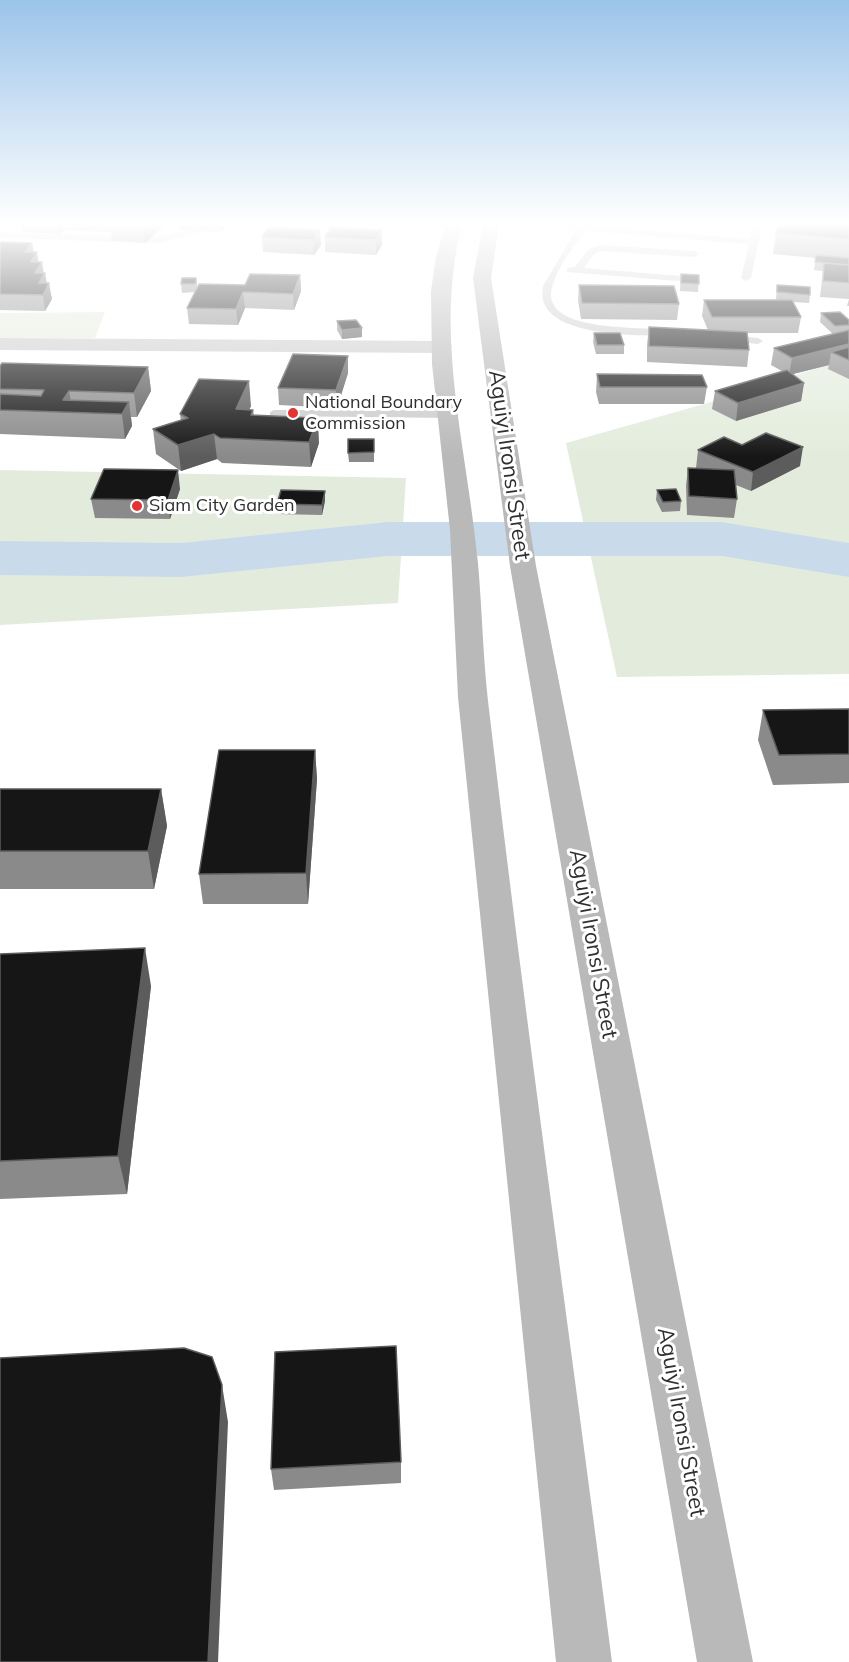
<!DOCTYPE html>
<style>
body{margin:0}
canvas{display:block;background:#fff}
</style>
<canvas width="849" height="1662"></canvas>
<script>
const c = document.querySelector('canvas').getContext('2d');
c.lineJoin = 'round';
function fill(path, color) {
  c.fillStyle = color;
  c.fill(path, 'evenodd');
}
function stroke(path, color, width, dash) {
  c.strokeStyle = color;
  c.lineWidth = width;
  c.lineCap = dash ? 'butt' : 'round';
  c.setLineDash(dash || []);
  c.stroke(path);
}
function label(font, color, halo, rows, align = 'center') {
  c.font = font + ' Mulish,sans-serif';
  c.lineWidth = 6;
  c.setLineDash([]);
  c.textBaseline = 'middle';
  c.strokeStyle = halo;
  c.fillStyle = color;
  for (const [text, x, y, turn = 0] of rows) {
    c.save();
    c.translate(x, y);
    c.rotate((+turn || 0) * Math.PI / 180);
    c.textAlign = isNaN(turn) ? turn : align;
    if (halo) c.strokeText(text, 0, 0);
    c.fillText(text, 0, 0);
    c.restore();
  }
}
fill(new Path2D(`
 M105 312 95 338H0V313Z
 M849 358V674L617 677 566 443 704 404Z
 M0 470 406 478 398 603 0 625Z`), '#e3ecdc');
fill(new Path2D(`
 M388 522H722L849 543V577L722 556H388L181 577 0 575V541L181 543Z`), '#c9dbeb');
fill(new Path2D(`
 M215 224H232L158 243 0 238V232L158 237Z
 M404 224H456L457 226 453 229Z
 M529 224H570L750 239 753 224H762L751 278 746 281 741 278 749 244 585 231C573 248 558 266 552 287 539 336 651 325 677 331V335L673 336C641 335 532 339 543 286L576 230Z
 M600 245 694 251 699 254 694 257 601 251 594 254 584 268 681 276 683 278 678 281 567 272V268L575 267 588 250Z
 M724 335 758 338 763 341 758 344 720 340 719 338Z
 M274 410H450L456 414 450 418 270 416V412Z`), '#ccc');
fill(new Path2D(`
 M0 338 442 341 449 343 452 347 449 351 442 353 0 350Z`), '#ccc');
fill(new Path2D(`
 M446 224H462C433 336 468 451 478 563 482 609 483 656 488 701 525 1022 571 1342 612 1662H556L458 697 450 530 432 364 431 291 436 257Z
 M483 224H499L491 278 536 566 753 1662H697L510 566 473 278Z`), '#b9b9b9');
fill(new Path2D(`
 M11 224H166L145 243 112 241 111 232 64 230 60 234 23 232 22 226H11Z
 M179 224H246L244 227 226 226 221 232 180 230Z
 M849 225V306H847L849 299 820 297 823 271 814 270 816 258 773 254 776 233Z
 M320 230 321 245 314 255 263 252 262 237Z
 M382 230V245L376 255 325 252V237Z
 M0 242 32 243 34 252 43 273H45L47 283 52 299 45 311 0 310Z
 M681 274 699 275 698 292 680 291Z
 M300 275 301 291 294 310 245 308 238 325 189 324 187 308 195 292 182 293 181 284 196 278 197 288 245 285Z
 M579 285 679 304 677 320 581 319 578 300Z
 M777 285 810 295 809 303 793 302 801 317 798 333H747L749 350 747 367 647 362V344L649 327 708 330 702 316 704 300H776Z
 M821 313 849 320V379L828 369 829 365 793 374 804 383 801 401 736 421 712 409 715 391 782 371 771 365 774 348 833 334 820 322Z
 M337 321 362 328V337L342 339 337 330Z
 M594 333 624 345V354H596L593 342Z
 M0 366 148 367 151 391 137 417H131L132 426 125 439 0 434Z
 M348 373 337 408 279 405 278 388Z
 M597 374 707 387 704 404H599L596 392Z
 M251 406 249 410H253L254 415 319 443 311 467 222 463 217 459 181 471 156 454 153 429 181 421 180 414Z
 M374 439V462H349L348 453Z
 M742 445 800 466 751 491 736 485 737 499 734 518 687 515 686 486 688 468H696L698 450Z
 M180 489 170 519 95 518 91 499Z
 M657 490 681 501 680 511 662 512 656 500Z
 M325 491V501L322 515 278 514 277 504Z
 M849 709V783L773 785 758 740 763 710Z
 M315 750 317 779 308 904H203L199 874Z
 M0 789H161L167 826 154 889H0Z
 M0 954 151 986 127 1194 0 1199Z
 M401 1462V1483L274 1490 271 1469Z`), '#8a8a8a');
fill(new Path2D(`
 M58 224H63L64 230 60 234Z
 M143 224H166L145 243Z
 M220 224H225L226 226 221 232Z
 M320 230 321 245 314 255 313 240Z
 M382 230V245L376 255V240Z
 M32 243 34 257 37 252 39 266 42 262 44 275 45 273 47 287 49 283 52 299 45 311 43 295 25 252Z
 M300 275 301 291 294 310 293 294Z
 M243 292 245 308 238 325 236 309Z
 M362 328V337L342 339V330Z
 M849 344V360L831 352 829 365 789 375 792 358Z
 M348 356V373L337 408 336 390Z
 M148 367 151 391 137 417 134 393Z
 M249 381 251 406 238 434 236 409Z
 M804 383 801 401 736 421 738 403Z
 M69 391 73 412 63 400Z
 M129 402 132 426 125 439 122 414Z
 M318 418 319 443 311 467 309 442Z
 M214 434 217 459 181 471 178 445Z
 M803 447 800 466 751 491 753 472Z
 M178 470 180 489 170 519 168 500Z
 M325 491V501L322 515V505Z
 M315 750 317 779 308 904 306 873Z
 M161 789 167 826 154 889 148 851Z
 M145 948 151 986 127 1194 118 1156Z
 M222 1385 228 1422 218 1662H208Z`), '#5c5c5c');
const building = new Path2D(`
 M778 224 849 225V239L776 233Z
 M269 227 320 230 313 240 262 237Z
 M331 227 382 230 376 240 325 237Z
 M0 242 32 243 25 252H37L31 262H42L35 273H45L39 283H49L43 295 0 294Z
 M816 255 849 258V265L815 262Z
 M824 263 849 265V283L823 281Z
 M250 274 300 275 293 294 243 292 236 309 187 308 199 284 245 285Z
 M681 274 699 275V284L681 283Z
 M182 278H196V284H181Z
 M579 285 674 286 679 304 582 303Z
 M777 285 810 287V295L777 292Z
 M704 300H792L801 317H712Z
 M840 312 849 320V325L835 326 821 313Z
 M356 320 362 328 342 330 337 321Z
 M649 327 747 332 749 350 649 346Z
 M849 330V344L792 358 774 348Z
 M594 333H620L624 345H597Z
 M849 347V360L831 352Z
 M293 354 348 356 336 390 278 388Z
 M2 363 148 367 134 393 69 391 63 400 129 402 122 414 0 410V394L41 396 44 390 0 389V366Z
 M787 370 804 383 738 403 715 391Z
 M597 374 702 375 707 387H600Z
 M199 379 249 381 236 409 253 410 251 415 318 418 309 442 220 438 214 434 178 445 153 429 188 418 180 414Z
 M766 433 803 447 753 472 698 450 724 437 742 445Z
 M348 439H374V452L348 453Z
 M688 468 734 470 737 499 689 496Z
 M104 469 178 470 168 500 91 499Z
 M676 489 681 501 663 502 657 490Z
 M281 490 325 491 322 505 277 504Z
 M849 709V754L779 755 763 710Z
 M219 750H315L306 873 199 874Z
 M0 789H161L148 851H0Z
 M145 948 118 1156 0 1161V954Z
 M396 1346 401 1462 271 1469 275 1352Z
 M184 1348 212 1357 222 1385 208 1662H0V1358Z`);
fill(building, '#161616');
stroke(building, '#5c5c5c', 1.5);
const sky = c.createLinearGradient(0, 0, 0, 457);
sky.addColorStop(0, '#9bc4e9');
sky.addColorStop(0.49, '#fff');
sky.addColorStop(1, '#ffffff00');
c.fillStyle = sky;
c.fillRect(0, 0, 849, 457);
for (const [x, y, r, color] of [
 [293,413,6,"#e33333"],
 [137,506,6,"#e33333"]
]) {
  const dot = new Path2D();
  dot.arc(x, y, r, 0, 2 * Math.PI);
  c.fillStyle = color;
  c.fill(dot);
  stroke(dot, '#fff', 2);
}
label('18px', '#2f2f2f', '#fff', [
 ["National Boundary",305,403],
 ["Commission",305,424],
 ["Siam City Garden",149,506]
], 'left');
label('22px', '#2f2f2f', '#fff', [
 ["Aguiyi Ironsi Street",509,465,82],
 ["Aguiyi Ironsi Street",593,944,80],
 ["Aguiyi Ironsi Street",681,1422,80]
]);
</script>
